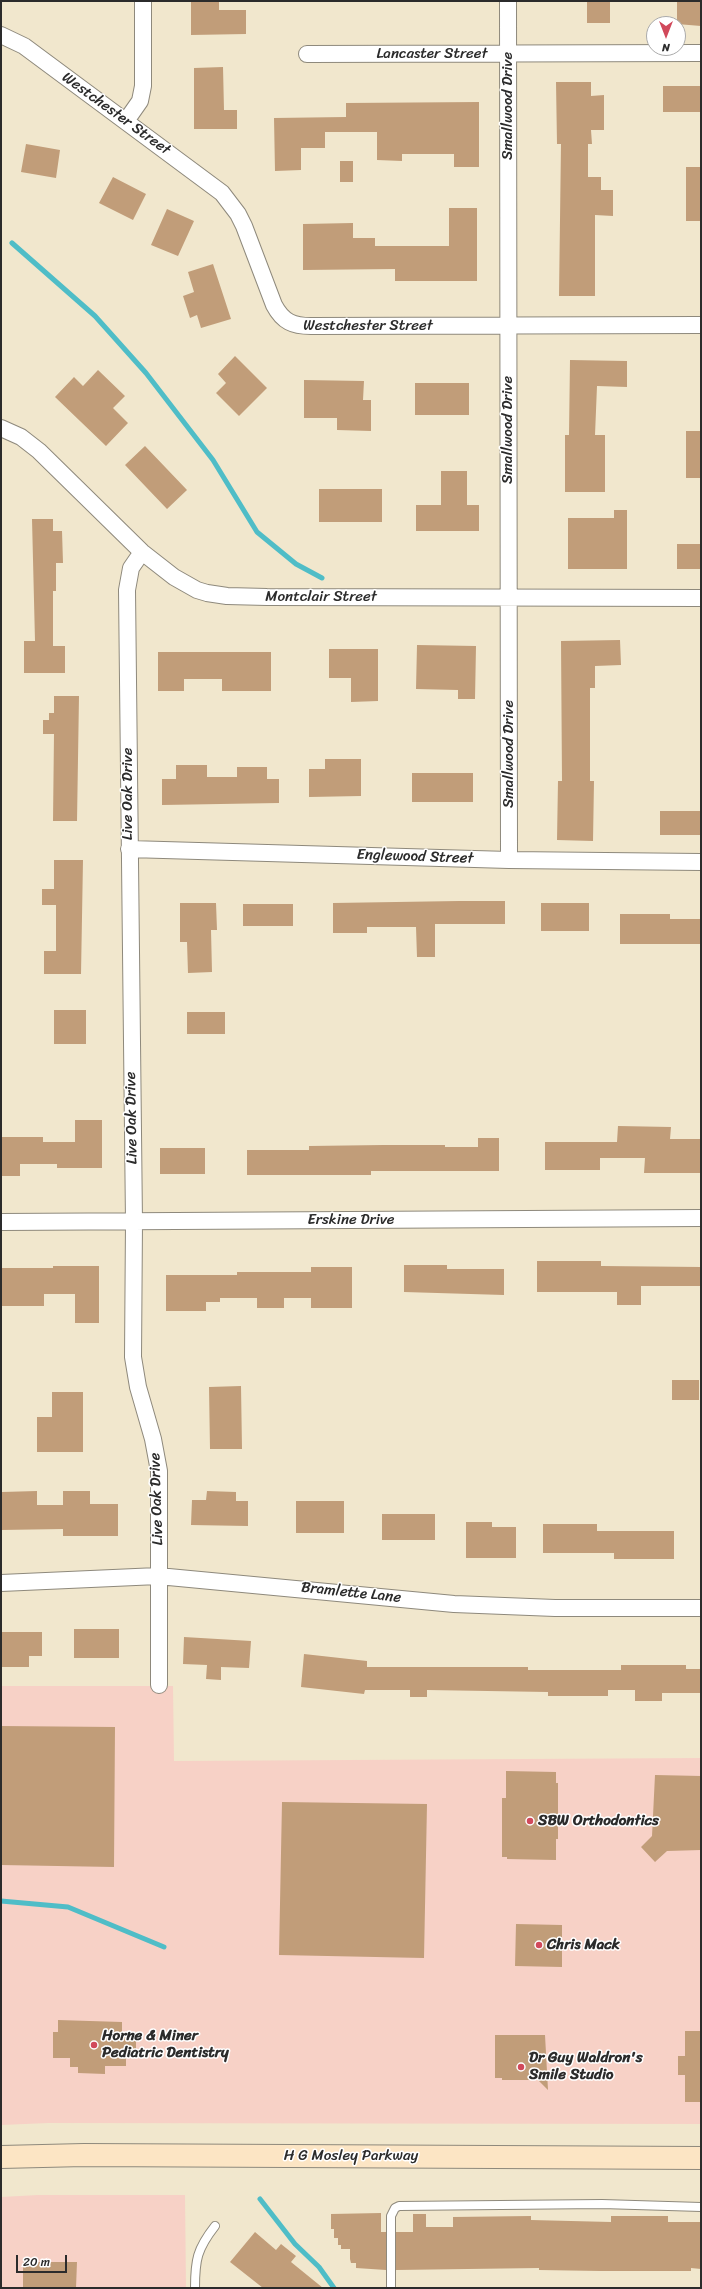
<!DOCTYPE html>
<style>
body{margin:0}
#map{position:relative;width:702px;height:2289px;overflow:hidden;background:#f1e7cd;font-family:Sriracha,sans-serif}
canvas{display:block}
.frame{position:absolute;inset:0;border:2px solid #2b2b2b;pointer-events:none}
.north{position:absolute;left:646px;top:16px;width:40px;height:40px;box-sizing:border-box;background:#fff;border:1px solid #aaa;border-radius:50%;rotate:180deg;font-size:11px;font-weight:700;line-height:16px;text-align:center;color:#2b2b2b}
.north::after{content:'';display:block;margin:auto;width:14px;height:18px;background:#d1495b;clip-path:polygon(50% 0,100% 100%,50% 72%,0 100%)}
.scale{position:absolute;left:16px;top:2255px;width:51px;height:18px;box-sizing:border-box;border:2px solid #2b2b2b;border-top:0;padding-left:5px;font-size:12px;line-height:14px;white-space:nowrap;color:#2b2b2b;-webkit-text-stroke:3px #fff;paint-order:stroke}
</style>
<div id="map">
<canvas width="702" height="2289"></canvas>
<div class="frame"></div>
<div class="north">N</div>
<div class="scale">20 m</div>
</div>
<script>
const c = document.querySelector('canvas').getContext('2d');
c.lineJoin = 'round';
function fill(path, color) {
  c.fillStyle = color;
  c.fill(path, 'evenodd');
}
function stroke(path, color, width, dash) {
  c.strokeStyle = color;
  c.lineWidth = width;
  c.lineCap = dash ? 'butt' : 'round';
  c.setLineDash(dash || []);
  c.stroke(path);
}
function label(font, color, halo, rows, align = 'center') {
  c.font = font + ' Sriracha,sans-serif';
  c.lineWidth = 3;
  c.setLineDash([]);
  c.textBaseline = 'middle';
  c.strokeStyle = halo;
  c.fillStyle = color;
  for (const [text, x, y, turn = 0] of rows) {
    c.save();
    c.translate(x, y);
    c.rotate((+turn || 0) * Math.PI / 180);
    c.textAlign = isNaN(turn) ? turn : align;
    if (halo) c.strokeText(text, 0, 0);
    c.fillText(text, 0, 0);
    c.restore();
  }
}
fill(new Path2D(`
 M1 1686H173L174 1761 701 1758V2124L48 2123 1 2125Z
 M38 2195H185L186 2288H1V2197Z`), '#f7d1c6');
stroke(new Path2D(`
 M12 243 95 316 146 373 213 460 257 532 296 564 322 578
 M1 1901 68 1907 164 1947
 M260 2199 295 2244 319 2267 334 2288`), '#4fbdc7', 5);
fill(new Path2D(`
 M191 1H219V10H246V34L191 35Z
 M587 1H610V23H587Z
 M677 1H701V26L677 24Z
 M223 67 224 110H237V129H194V68Z
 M556 82H591V96L604 95V130H591L592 144H588V177H601V190H613V216L595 215V296H559L561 144H557Z
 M663 86H701V112H663Z
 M479 102V167H454V154H402V161L377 160V132H325V148H301V170L275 171 274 118 346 117V103Z
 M26 144 60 150 56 178 21 172Z
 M340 161H353V182H340Z
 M686 167H701V221H686Z
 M113 177 146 194 133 220 99 203Z
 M449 208H477V281H395V269L303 270V224L353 223V238H375V246H449Z
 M167 209 194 221 178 256 151 245Z
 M213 264 231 319 201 328 197 315 190 318 183 296 194 292 188 272Z
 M235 356 267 388 239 416 216 393 226 383 218 374Z
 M570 360 627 361V387L597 386 595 435H605V492H565V435H569Z
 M98 370 125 396 113 408 128 423 106 446 55 397 74 377 83 386Z
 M304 380 364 381 363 400H371V431L337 430V418H304Z
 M415 383H469V415H415Z
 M686 431H701V478H686Z
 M145 446 187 490 167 509 125 465Z
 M441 471H467V505H479V531H416V505H441Z
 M319 489H382V522H319Z
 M614 510H627V569H568V518H614Z
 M32 519H53V531H62L63 563H56V591H53V646H65V673H24V641H35Z
 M677 544H701V569H677Z
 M620 640 621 665 595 666V688H590V781H594L593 841 557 840 558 781H562L561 641Z
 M417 645 476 646 475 699H458V690L416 689Z
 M329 649H378V701L351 702V678H329Z
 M158 652H271V691H222V679H184V691H158Z
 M54 696H79L77 821H53L54 734H43V720H49V713H54Z
 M325 759H361V796L309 797V769H325Z
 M176 765H207V777H237V767H267V779H279V803L162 805V779H176Z
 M412 773H473V802H412Z
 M660 811H701V835H660Z
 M54 860H83L81 974H44V951H56V905H42V889H54Z
 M459 901H505V924H435V957H417L416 927H367V933H333V903Z
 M180 903H216L217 930H211L212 972 188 973 187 942H180Z
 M541 903H589V931H541Z
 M243 904H293V926H243Z
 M620 914H670V919H701V944H620Z
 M54 1010H86V1044H54Z
 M187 1012H225V1034H187Z
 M75 1120H102V1168H57V1164H20V1176H1V1137H43V1142H75Z
 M618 1126 671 1127 670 1139H701V1173H644L645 1158H600V1170H545V1142H617Z
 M478 1138H499V1171H371V1175H247V1150H309V1146L383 1145H445V1147H478Z
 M160 1148H205V1174H160Z
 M537 1261H601V1266L701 1267V1286H641V1305H617V1292H537Z
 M404 1265H447V1269H504V1295L404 1292Z
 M53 1266H99V1323H75V1294H44V1306H1V1268H53Z
 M311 1267H352V1308H311V1298H284V1308H257V1298H220V1302H206V1311H166V1275H237V1272H311Z
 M672 1380H699V1400H672Z
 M241 1386 242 1449H210L209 1387Z
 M52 1392H83V1452H37V1417H52Z
 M37 1491V1505H63V1491H90V1504H118V1536H63V1529L1 1530 2 1492Z
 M207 1491 236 1492V1501H248V1526L191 1525 192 1500H206Z
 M296 1501H344V1533H296Z
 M382 1514H435V1540H382Z
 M466 1522H492V1527H516V1558H466Z
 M543 1524H597V1531H674V1559H614V1553H543Z
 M74 1629H119V1658H74Z
 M1 1632H42V1656H29V1667H1Z
 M184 1637 251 1641 249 1668 221 1667V1680L206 1679 207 1665 183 1664Z
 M304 1654 367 1661V1667H528V1670H621V1665H686V1669H701V1693H662V1701H635V1690H608V1696H548V1692L427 1690V1697H410V1690H365L364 1694 301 1687Z
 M1 1726 115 1727 114 1867 1 1865Z
 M506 1771 556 1772V1783H558V1839H556V1860L507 1859V1857H502V1798H506Z
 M655 1775 701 1776V1850L667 1851 655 1862 641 1847 652 1836Z
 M282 1802 427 1804 424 1958 279 1955Z
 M516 1924 562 1925V1967L515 1966Z
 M58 2020 122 2022V2032H136V2057H126V2066H105V2074L78 2073V2067H70V2058H53V2032H58Z
 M685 2031H701V2102H685V2075H678V2056H685Z
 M495 2035H545L548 2090 538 2080H502V2078H495Z
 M381 2213V2232H386V2270L356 2268V2263H351L350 2259V2249H341V2245H338V2238H334V2229H331V2214Z
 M413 2214H426V2227H453V2217L531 2216V2220L611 2222V2216H668V2222H701V2269L691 2268V2271H601L539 2270V2268L396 2270V2232H413Z
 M255 2232 276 2250 281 2244 296 2256 291 2262 323 2288H263L230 2262Z
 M23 2262H77L76 2288H23Z`), '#c19d79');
const service = new Path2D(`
 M195 2288C195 2260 197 2249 215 2226
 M391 2288V2216L395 2208 399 2206 602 2204 701 2207`);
const minor = new Path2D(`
 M508 1 509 860
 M1 35 24 46 222 193 238 214 244 226 274 305C283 322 293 326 311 326L701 325
 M307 54 701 53
 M126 121 140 101 143 86V1
 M1 428 21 437 39 451 142 552 174 577 197 590 207 593 227 596 267 597 701 598
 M142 552 131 568 127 590 134 1222 133 1357 138 1387 153 1439 159 1471V1685
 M129 849 509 860 701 862
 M1 1222 701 1218
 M1 1583 158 1576 454 1604 555 1608H701`);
const secondary = new Path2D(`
 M1 2157 84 2155 701 2158`);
stroke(service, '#8e897c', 10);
stroke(minor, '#8e897c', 18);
stroke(secondary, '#8e897c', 24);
stroke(service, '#fff', 8);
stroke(minor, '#fff', 16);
stroke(secondary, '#fce5c4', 22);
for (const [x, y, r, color] of [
 [530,1821,4,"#d1495b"],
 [539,1945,4,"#d1495b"],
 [94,2045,4,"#d1495b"],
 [521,2067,4,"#d1495b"]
]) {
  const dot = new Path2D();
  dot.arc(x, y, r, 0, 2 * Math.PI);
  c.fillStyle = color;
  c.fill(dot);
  stroke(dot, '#fff', 1.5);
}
label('15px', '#2b2b2b', '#fff', [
 ["Lancaster Street",432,54],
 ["Smallwood Drive",508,106,-90],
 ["Westchester Street",116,114,36],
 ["Westchester Street",368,326],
 ["Smallwood Drive",508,430,-90],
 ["Montclair Street",321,597],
 ["Smallwood Drive",509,754,-90],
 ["Live Oak Drive",128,794,-90],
 ["Englewood Street",415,857,2],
 ["Live Oak Drive",132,1118,-91],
 ["Erskine Drive",351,1220],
 ["Live Oak Drive",157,1499,-92],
 ["Bramlette Lane",351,1593,6],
 ["H G Mosley Parkway",351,2156]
]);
label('bold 15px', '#2b2b2b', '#fff', [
 ["SBW Orthodontics",538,1821],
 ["Chris Mack",547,1945],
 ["Horne & Miner",102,2036],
 ["Pediatric Dentistry",102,2053],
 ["Dr Guy Waldron's",529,2058],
 ["Smile Studio",529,2075]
], 'left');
</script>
